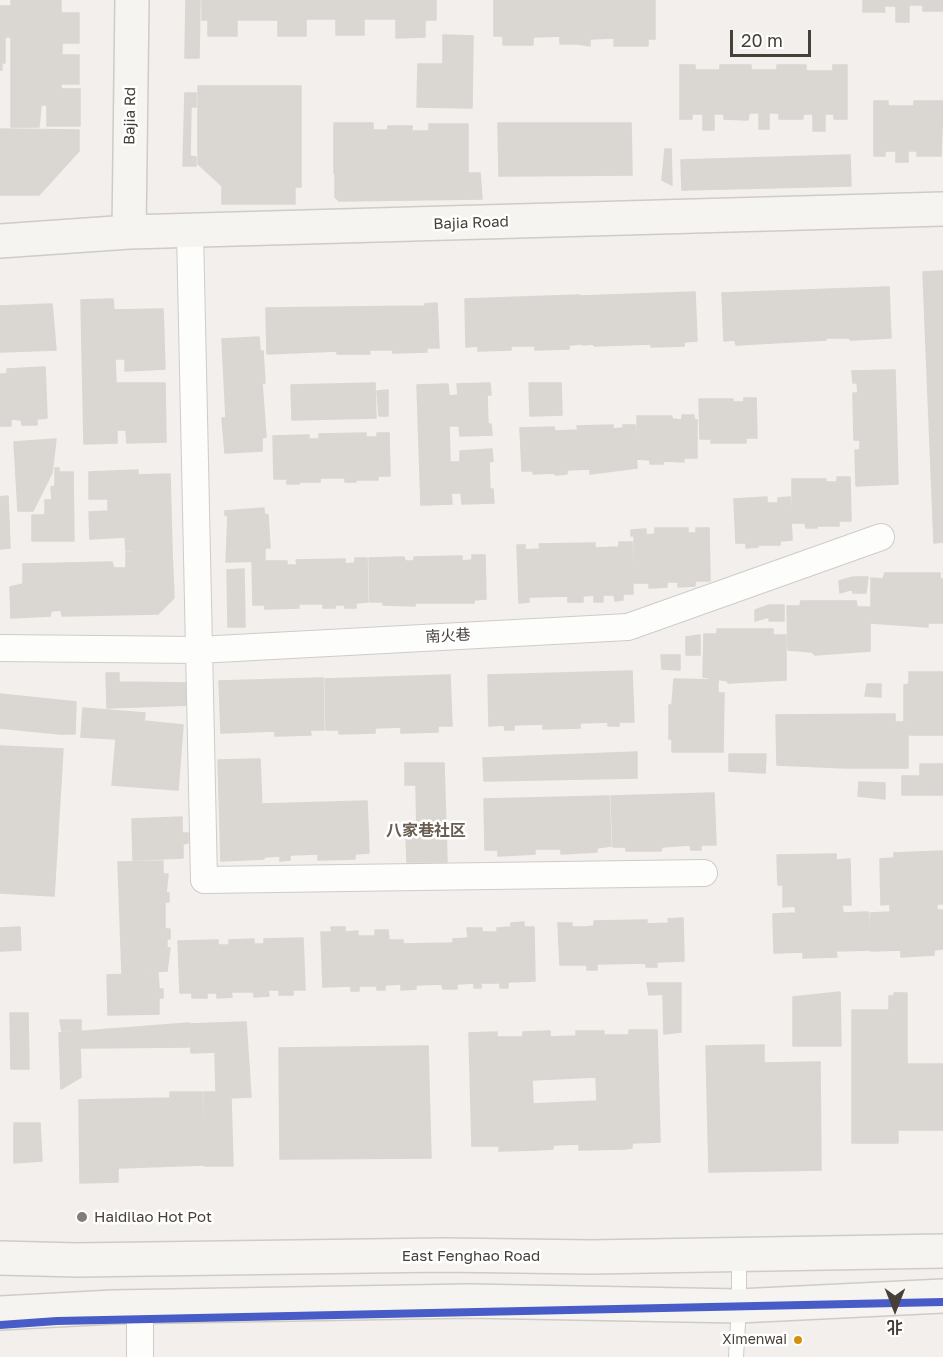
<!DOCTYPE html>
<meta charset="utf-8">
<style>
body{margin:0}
#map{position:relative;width:943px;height:1357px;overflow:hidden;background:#f2efec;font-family:"Golos Text","Noto Sans SC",sans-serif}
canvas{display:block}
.north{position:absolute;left:865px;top:1279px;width:60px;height:60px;-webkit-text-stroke:4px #fff;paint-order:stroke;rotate:180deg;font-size:16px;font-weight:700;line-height:24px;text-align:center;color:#474039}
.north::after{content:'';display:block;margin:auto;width:21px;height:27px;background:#474039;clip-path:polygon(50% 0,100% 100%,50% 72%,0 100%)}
.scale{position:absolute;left:730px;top:30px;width:81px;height:27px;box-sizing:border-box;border:3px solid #474039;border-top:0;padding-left:8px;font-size:18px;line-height:21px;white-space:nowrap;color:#474039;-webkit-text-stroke:4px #fff;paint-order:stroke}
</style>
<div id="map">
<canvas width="943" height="1357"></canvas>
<div class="north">北</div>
<div class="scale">20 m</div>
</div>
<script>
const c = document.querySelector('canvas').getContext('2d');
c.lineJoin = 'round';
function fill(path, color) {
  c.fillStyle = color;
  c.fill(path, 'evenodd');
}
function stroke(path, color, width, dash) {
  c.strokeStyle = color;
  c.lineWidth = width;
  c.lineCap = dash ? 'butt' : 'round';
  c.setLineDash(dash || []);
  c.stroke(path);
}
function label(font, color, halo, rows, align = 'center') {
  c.font = font + ' "Golos Text","Noto Sans SC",sans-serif';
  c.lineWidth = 5;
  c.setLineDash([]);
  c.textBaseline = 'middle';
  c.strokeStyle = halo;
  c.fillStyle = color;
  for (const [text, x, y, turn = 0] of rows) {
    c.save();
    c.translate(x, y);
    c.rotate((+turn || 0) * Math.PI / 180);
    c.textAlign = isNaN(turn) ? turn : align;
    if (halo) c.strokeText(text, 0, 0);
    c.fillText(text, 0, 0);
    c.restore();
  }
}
const building = new Path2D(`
 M11 0H61V13H79V43H62V55H79V84H61V89H80V126H47V105H41L39 127H11Z
 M186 0H200L199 58H185Z
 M202 0H436V20H425V37L396 38V19H364V35H336V19H306V36H278V20H237V36H208V20H202Z
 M494 0H655V39H648V46H614V38L590 39V46L578 44H560V36L533 37V45H503V36H494Z
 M863 0H943V11H923V5H909V22H896V6H884L885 12H863Z
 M0 6H10L11 37H5V63H2V70H0Z
 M443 35 473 36 472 108 417 107 418 64H443Z
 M680 65H695V70H720V65H751V70H777V65H806V71H833V65H847V119H834V114H825V131H813V114H803V119H779V113H769V129H759V113H749L748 120 724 119V114H714V130H703V114H692V119H680Z
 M198 86H301V187H295V204H222V186L198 164Z
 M185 93H196V107H191L190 156 196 157V166H183Z
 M874 101H888V106H914V101H943L941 156H917V151H908V162H896V151H885V156H874Z
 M334 123H373V130H388V126H412V131H429V124H468V173H454V179H439V173H429V179H413V173H389V179H372V173H363V180H347V173H334Z
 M498 123H631L632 175 499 176Z
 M0 129 79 130V151L39 195H0Z
 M665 149H671L672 185 662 180Z
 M850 155 851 186 682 190 681 160Z
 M335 173H347V180H363V173H372V180H389V173H413V180H429V173H438V180H454V173H480L482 199 339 201 335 197Z
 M943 271V542L934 543 923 272Z
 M889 287 891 338 850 340V338H826V340L736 345 735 340 724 341 722 293Z
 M695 292 697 341 684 342V346L651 347V344L594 346V344L583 345 581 296Z
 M580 295 582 344 569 345V349L535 350V346H511V350L478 351V346L466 347 465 299Z
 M113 299 114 310 163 309 165 369 125 371V359H115L116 383H165L166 442 127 443 126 430H117V443L84 444 81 300Z
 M437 303 439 348H427V352L393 353V350H369L370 354H337V351L267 354 266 308 425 306V304Z
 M52 304 56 350 0 352V306Z
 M259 337 260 351H263L265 383H262L266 437 262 438V451L225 453 222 418H226L222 339Z
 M45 367 47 418 37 419V425H22L21 420 11 419V426H0V374H7V369Z
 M895 370 898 484 856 486 855 450H860V440H854L853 393H858L857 383H853L852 371Z
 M375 383 376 418 292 420 291 385Z
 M490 383 491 395H487L488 424H491L492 435 460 436 459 426H449L450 462H460V451L492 449 493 461 489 462 490 489H493L494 503 462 504 461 493H451L452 504 421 505 417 385 448 384 449 396 458 395 457 384Z
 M529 383H561L562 415 530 416Z
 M388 390V416H379L377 391Z
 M744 398H756L757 438H746V443H711V439H700L699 399H733V402H744Z
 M682 415H694V419L697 420V458H684V462L663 461V464H650V460L637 459V416H672V419L682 420Z
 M613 425V429L623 428V425H635L637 468 590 474V469L567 470V474L555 475V473L533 474V471H522L520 428 554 427 555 431 578 430 577 426Z
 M366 433V437H377V433H389L390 476H378V480H356V482H345V478H320V482H299V484H287V479H274L273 436 309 435V439H319V434Z
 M56 439 52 473 33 511H18L14 442Z
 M55 468H59V472H73L74 541H32V515H45V500H52L51 487 55 486Z
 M138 470V475L170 474 172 550 126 551 125 537 90 539 89 512 108 511V499H89V472Z
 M837 477H850L851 521H839V526H817V528H806L805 523H792V479H826V482H837Z
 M8 496 10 548 0 549V497Z
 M767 497V503H778V498L790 497 792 540 780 541V545H758V547L746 548V543H736L734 499Z
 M264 508V514L268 515 270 548H265V561L226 562 228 516 225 515V511Z
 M655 528H688V533H696V528H709L710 581H695V586L678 587V582H667V587L649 588V583H634V536H631V530L646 529V535L655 534Z
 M619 542H632L633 594H623V600L615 601 614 595H603V602H594V595L583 596V602H568V596L529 597V602L519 603 517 545H525V550L540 549 539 544 595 543V548L619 547Z
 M172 550 174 598 158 614 62 616 61 610 51 611 50 616 11 618 10 587 23 584V564L112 562 114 568H126V553Z
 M472 555H485L486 599 474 600V603H415V606L383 605V602H370L369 558 404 557 405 561H414V557L462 556V561L472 560Z
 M355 558H367L368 602 356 603V608H345V605H335V608H323V604H299V608L265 609V605H253L252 561H287V565H297L296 560 345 559V564L355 563Z
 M244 569 245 627H228L227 570Z
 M885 573H940V579H943V623H928V627L871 623V578L883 579Z
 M853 577H868L866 593H853V589L840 593 839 581Z
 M801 601H856L857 607H870V651L815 655 812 652 788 650 787 606H800Z
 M769 605H784V621H769V617L755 621V610Z
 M717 629H773V635H786V680L728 683V681L703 677 704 634H717Z
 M700 635V655H686V637Z
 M661 655H680V670L662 669Z
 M632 671 634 722H619V726H608V722L580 723V728L543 729V724L514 725V730H505L504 725 489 726 488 675Z
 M909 672H943V735H908L910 721H904V685L909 684Z
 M106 673H119V682L188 683 191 705 107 708Z
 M450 675 452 726H438V732L401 733V727L375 728V733L339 734V730H326L325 679Z
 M323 678 324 730H310L311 735 275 736V731L221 733 219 681Z
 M674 679 718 680V693H724L723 752H672V739H669V705H672Z
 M867 684H881V697L865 696Z
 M0 694 76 702 75 734H60L0 728Z
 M83 708 145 713 144 721 183 725 178 790 112 785 116 739 81 737Z
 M895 714V722H908V768H847L777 765 776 715Z
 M0 746 63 749 54 896 0 893Z
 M637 752V778L484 781 483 758Z
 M729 754H766L765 773 729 771Z
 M260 759 264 859 221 861 218 760Z
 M405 763H444L447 862H407L406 833H417L416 785H405Z
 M920 764H943V795H902V776H920Z
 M859 782 885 783V799L858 796Z
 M714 793 716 845H701V850H691L690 845 662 847 661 851H626V847H613L611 796Z
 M609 796 611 846 597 848V852L561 854V849H535V854L498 856V850H485L484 799Z
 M367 801 369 853 355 854V859L318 860V854L290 855V860L280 861V856L265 857 263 804Z
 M182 817V833H188V843L183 844V858L133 860 132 819Z
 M943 851V904H937V910H943V949L934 950V955L901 957V950L871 951 870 913 890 912V904L881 905 880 859 894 858V853Z
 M836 854V860L850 859 851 905H842L843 913 868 912 870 950 836 951 837 957 803 958V952L774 953 773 914 796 913 795 906 783 907V885H778L777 855Z
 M163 861V874H168L166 893H169V902H165V929H170V939H167V948H170L167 971 122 973 118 862Z
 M683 918 684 961 657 962V967H646V963L597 964V970H587V965H560L558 923H572V927H587L594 926V921L647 920V924L669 923 668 919Z
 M524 922V927H534L535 981 508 982V988H500V983H481V988H474V983L457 984V989H443L442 984 416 985V989L401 990V984L385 985V990H377V986H359V991H351V986L323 987 321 932H332L331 927H345V932L358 931V936H375V930H388L389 940H403V944L453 943V939L468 938 467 928H482V932H497V928L511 927V923Z
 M20 927 21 950 0 951V928Z
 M303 938 305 990H293V995H279V990H268L269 996 254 997V992H231L232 997 217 998V993H207V998H192V993H180L178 941 218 940V945H229V940L254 939V944H264V939Z
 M158 973 159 989H163V998H159V1014L108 1015 107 975Z
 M647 983H681V1032L664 1034 663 994 649 995Z
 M840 992 841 1046H793V997Z
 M894 993H907V1064H943V1130H898V1143H852V1010H889V996H894Z
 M10 1013H28L29 1069H11Z
 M60 1020H81V1030L62 1031Z
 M246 1022 251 1097 204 1099V1092H216L215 1052 191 1053 190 1024Z
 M189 1023V1047L80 1048 81 1077 61 1089 59 1033Z
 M629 1030H657L660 1142 632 1143V1148L624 1149 579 1150V1144L553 1145V1149L536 1150 499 1151V1146H472L469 1033 497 1032V1037H523V1032L550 1031V1037L576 1036V1031H604V1035H629ZM596 1077 597 1101 533 1104 532 1080Z
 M764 1045V1063L820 1062 821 1170 709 1172 706 1046Z
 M428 1046 431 1158 280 1159 279 1048Z
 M170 1092H202L204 1165 118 1168V1182L80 1183 79 1100 170 1098Z
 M231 1098 233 1166H205L204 1100Z
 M14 1123H40L42 1161 14 1163Z`);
fill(building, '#dad7d3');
stroke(building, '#dad6d2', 1.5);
const lane = new Path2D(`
 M736 1357 739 1306V1255`);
const street = new Path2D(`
 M190 231 204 880 704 873
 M0 648 198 650 628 627 881 537
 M140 1357V1307`);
const secondary = new Path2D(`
 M129 232 132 0
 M0 241 129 232 943 209
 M0 1258 77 1260 443 1255 591 1257 943 1251
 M0 1313 113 1307 469 1301 739 1306 943 1296`);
stroke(lane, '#ceccc9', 16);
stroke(street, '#ceccc9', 28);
stroke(secondary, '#d0cbc4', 36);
stroke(lane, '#fdfdfc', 14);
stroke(street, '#fdfdfc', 26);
stroke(secondary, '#f6f4f0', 33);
stroke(new Path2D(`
 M0 1325 57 1321 943 1302`), '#485cc7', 8);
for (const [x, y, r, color] of [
 [82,1217,6,"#837d78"],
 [798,1340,5,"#d4920b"]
]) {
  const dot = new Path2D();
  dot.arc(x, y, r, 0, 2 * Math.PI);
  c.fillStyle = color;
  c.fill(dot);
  stroke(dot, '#fff', 2);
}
label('14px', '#474039', '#fff', [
 ["Ximenwai",787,1340]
], 'right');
label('15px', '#474039', '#fff', [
 ["Bajia Rd",130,116,-89],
 ["Bajia Road",471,223,-2],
 ["南火巷",448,636,-3],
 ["East Fenghao Road",471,1256]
]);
label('15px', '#474039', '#fff', [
 ["Haidilao Hot Pot",94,1217]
], 'left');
label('bold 16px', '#695d51', '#fff', [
 ["八家巷社区",426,831]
]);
</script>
